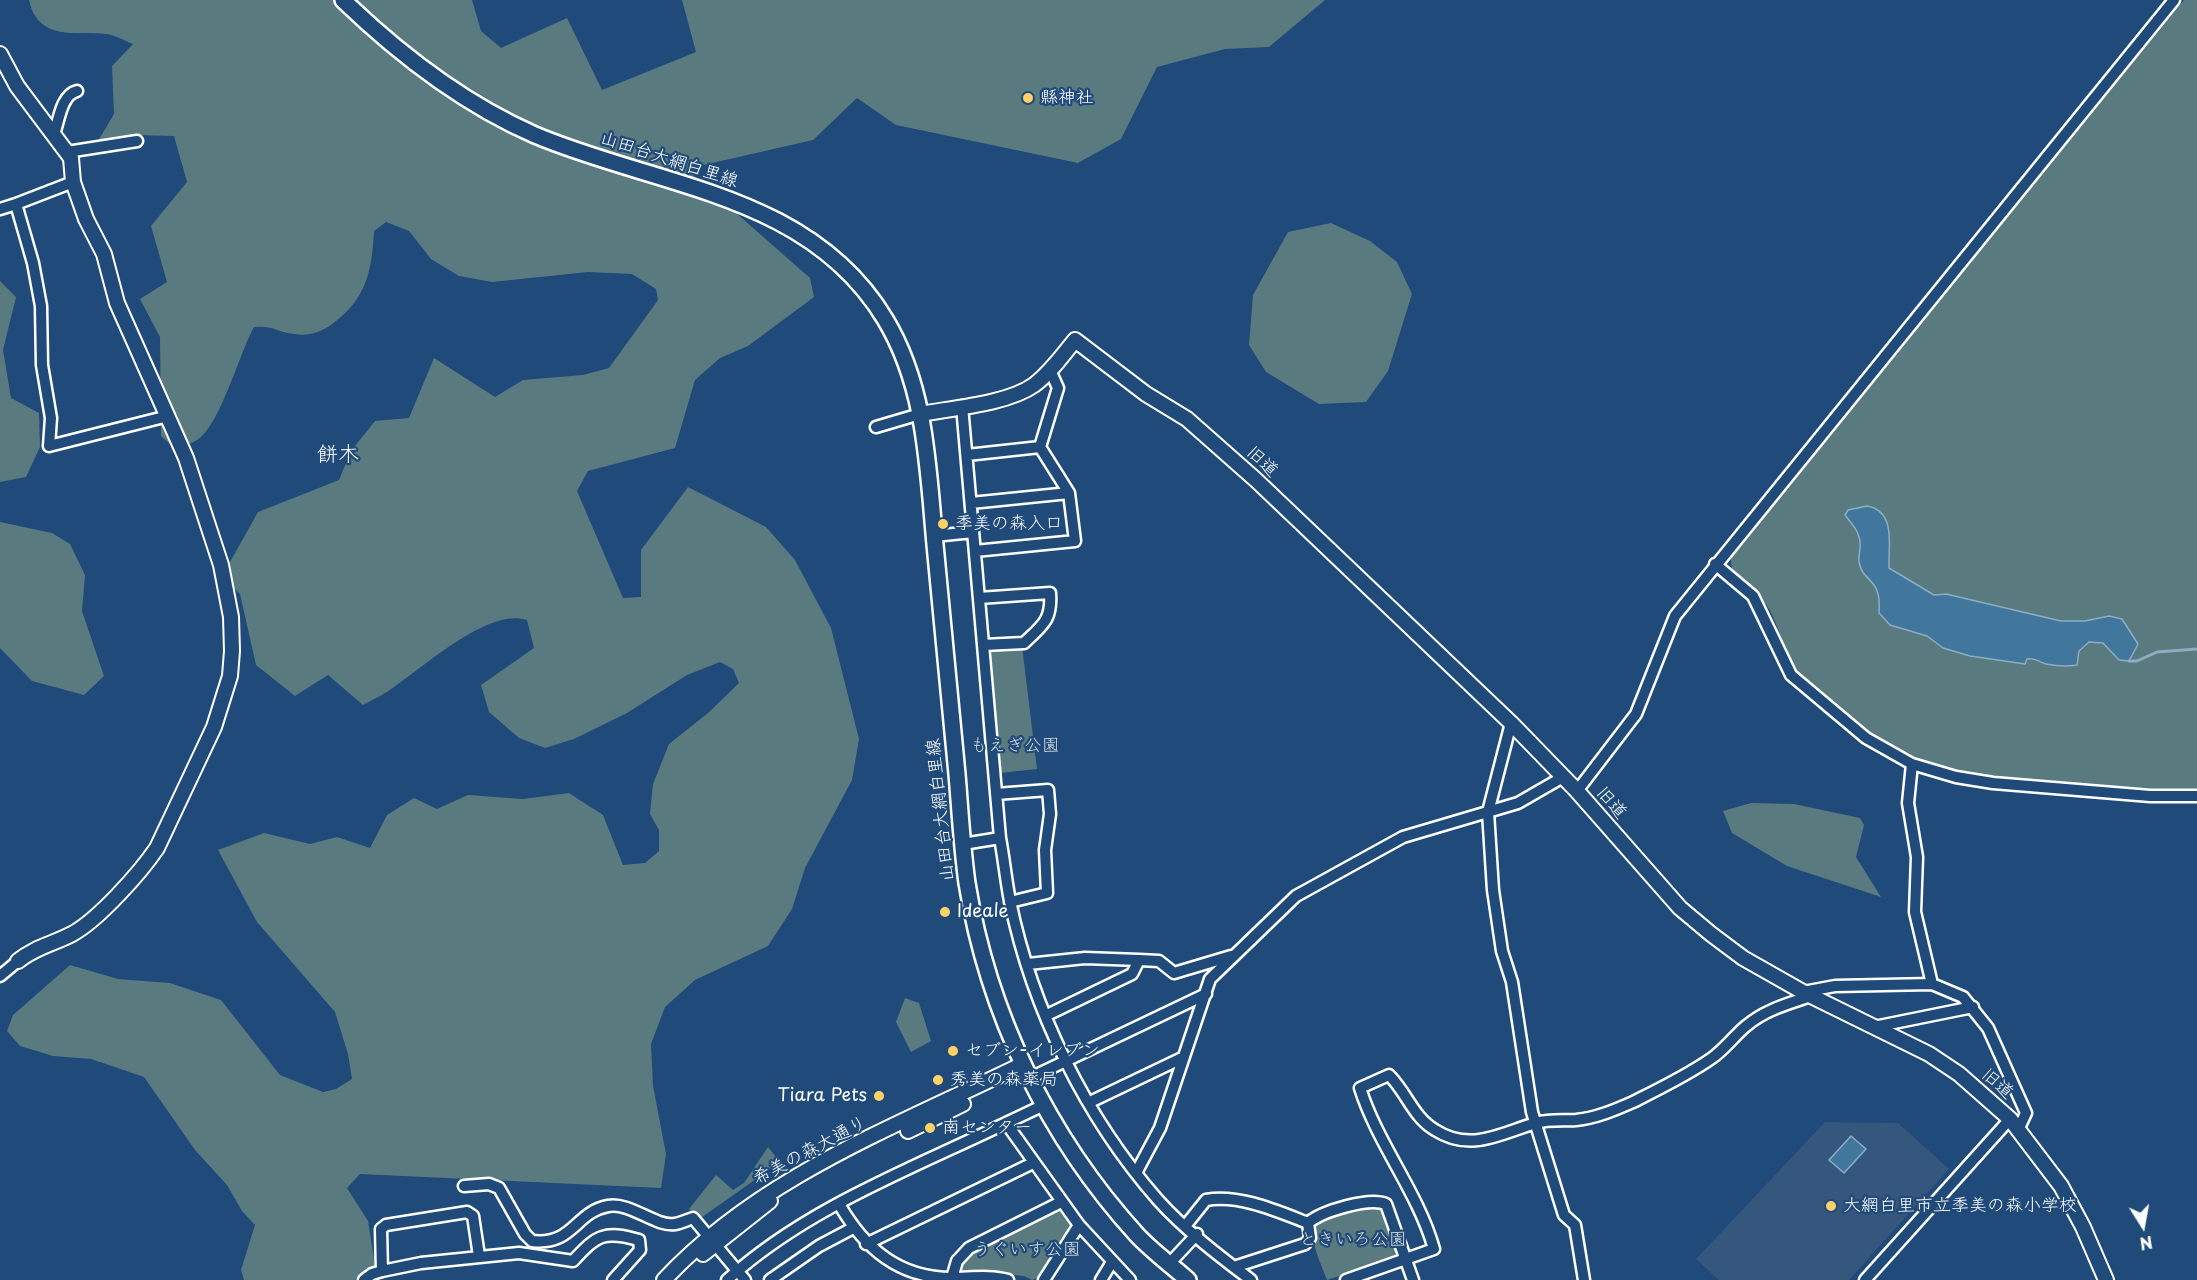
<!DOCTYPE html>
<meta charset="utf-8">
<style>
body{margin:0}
#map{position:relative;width:2197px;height:1280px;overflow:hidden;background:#1f4a7a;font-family:"Playpen Sans",sans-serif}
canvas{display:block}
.north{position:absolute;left:2113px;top:1196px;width:60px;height:60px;-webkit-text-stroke:4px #1f4a7a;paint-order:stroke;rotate:169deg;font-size:16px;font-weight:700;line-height:24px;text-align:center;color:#fff}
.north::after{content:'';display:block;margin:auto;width:21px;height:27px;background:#fff;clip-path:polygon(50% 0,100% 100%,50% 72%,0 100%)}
</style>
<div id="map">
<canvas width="2197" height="1280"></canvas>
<div class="north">N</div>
</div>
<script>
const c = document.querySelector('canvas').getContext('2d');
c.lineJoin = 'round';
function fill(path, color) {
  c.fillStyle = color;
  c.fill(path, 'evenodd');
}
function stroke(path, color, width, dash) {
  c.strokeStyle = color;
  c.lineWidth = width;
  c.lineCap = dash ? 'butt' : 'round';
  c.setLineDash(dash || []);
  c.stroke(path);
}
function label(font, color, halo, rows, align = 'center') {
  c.font = font + ' "Playpen Sans","Klee One",sans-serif';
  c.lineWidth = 4.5;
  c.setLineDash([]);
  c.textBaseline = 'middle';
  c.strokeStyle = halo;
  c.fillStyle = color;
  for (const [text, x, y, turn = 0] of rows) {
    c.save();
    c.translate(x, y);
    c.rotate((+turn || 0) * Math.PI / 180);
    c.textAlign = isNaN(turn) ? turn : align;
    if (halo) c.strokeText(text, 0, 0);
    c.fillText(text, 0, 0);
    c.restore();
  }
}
fill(new Path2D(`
 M1825 1122 1898 1123 1949 1169 1849 1280H1719L1696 1259Z`), '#35577e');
fill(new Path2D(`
 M29 0H472L481 31 501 48 567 18 602 90 696 52 682 0H1325L1269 47 1225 49 1157 67 1121 139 1078 163 896 125 857 98 813 140 686 169 810 278 814 297 748 346 720 358 695 380 675 448 588 471 577 491 623 598 641 597V550L688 487 766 527 795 560 831 628 859 739 852 780 805 868 792 909 768 946 695 980 665 1007 651 1044 653 1086 666 1154 661 1188 360 1174 347 1188 368 1221 375 1265 355 1280H244L241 1270 255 1225 242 1211 227 1185 195 1150 144 1077 91 1059 53 1056 20 1046 7 1031 13 1015 70 965 118 979 170 983 221 1000 280 1075 323 1092 336 1089 352 1079 348 1054 335 1012 257 922 218 850 264 833 310 844 337 837 370 848 387 815 414 798 437 809 468 795 523 799 569 793 603 815 623 865 645 863 659 851V830L650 814 653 784 669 744 708 713 739 683 733 669 720 662 687 675 627 713 574 739 545 748 519 738 489 712 481 685 534 648 527 620C488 607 423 668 391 689 383 695 372 700 363 705L328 675 295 696 256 665 240 594 226 580 230 562 258 512 339 480 351 451 375 421 409 418 434 358 495 397 523 380 583 375 609 368 658 300 656 289 632 274 588 272 492 282 459 276 431 259 409 231 386 222 374 231C372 269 367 297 336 321 324 331 310 337 294 334 277 332 273 325 254 327 239 354 220 426 197 440 190 444 182 446 175 449L161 436 160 337 140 299 167 282 151 226 187 182 174 136 133 135 98 141 114 114 112 66 133 44C125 41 115 35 106 34 77 31 38 42 29 0Z
 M2184 0H2197V792C2153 791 2109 788 2065 785 2012 781 1958 778 1908 756 1870 739 1832 709 1802 678 1783 658 1782 632 1769 609 1759 592 1746 581 1732 569L1730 553Z
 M1331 223 1370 241 1397 262 1412 294 1388 371 1366 402 1319 404 1266 372 1249 345 1253 295 1288 232Z
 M0 281 16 297 3 350 11 398 39 413 40 447 26 477 0 482Z
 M0 522 52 533 70 544 85 575 82 611 104 676 84 695 32 681 0 648Z
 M1022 646 1037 769 1000 773 988 654 991 649Z
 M1751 803 1794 804 1860 818 1864 825 1856 857 1881 897 1787 866 1732 833 1723 811Z
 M905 998 919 1003 931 1041 911 1052 896 1022Z
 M768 1147 780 1162 698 1220 689 1209 716 1175 733 1190 744 1183Z
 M1369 1203 1382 1205 1400 1253 1398 1257 1327 1280C1321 1263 1306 1236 1318 1220Z
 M1062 1208 1071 1221V1226L1040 1277 1032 1280 1024 1276 961 1270V1264L969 1252 1055 1209Z`), '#597a7f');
const water = new Path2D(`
 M1867 506C1897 511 1888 548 1889 568L1934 595 1946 594 2061 621H2085L2109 616 2122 619 2138 644 2129 661 2119 660 2103 643 2089 642 2079 651 2077 665C2067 667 2056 666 2046 664 2038 662 2036 657 2027 659L2025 664 1970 656 1943 648 1927 636 1890 625 1879 613C1882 576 1863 584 1859 562 1858 556 1861 549 1860 543 1860 532 1851 523 1845 515L1848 510Z
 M1851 1136 1866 1149 1844 1173 1829 1160Z`);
fill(water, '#41779d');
stroke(water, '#8dadc4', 1.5);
stroke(new Path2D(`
 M2129 661H2137L2157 652 2197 649`), '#8dadc4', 3);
const street = new Path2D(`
 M54 134C59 121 61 95 77 91
 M67 152 137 141
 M73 182 16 204 33 263 41 306 42 365 51 418 49 446 168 416
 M0 209 16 204
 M962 406 1000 838C1004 859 1006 881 1010 901 1032 1009 1086 1118 1158 1200 1184 1229 1219 1256 1251 1280
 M876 427 920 414
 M967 455 1040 447
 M971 503 1069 493
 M934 536 973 532
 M975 551 1075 541 1069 493 1040 447 1058 388 1050 370
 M1715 564 1753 596 1791 675 1866 738 1912 764 1956 777 1993 783 2150 796H2197
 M979 598 1050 593C1052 620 1043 625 1024 643L983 645
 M1511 723 1488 812 1493 890 1502 951 1512 982 1532 1112 1564 1215 1575 1225 1584 1280
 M1912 764 1908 803 1917 857 1915 912 1932 984
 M1577 791 1636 714 1675 616 2174 0
 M996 794 1048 790 1050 814 1045 850 1047 893 1010 902
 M963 844 1000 838
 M1028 964 1085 958 1139 960 1159 961 1174 973 1231 956
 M0 976 18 961
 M1803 992 1835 986 1932 984 1963 997 1988 1028 2026 1113 2019 1128
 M1047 1015 1132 974 1139 960
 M1874 1027 1973 1007
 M1030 1078 1206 994
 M1090 1102 1182 1058
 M1006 1123 1044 1105
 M1136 1173 1160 1128 1210 979 1296 896 1403 837 1518 803 1563 777
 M464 1186 489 1184 499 1188 525 1234 532 1241C573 1246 575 1212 608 1206 631 1202 655 1227 675 1224 681 1223 687 1220 693 1218L745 1280
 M839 1204C865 1249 899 1278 952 1278 970 1278 991 1275 1008 1280
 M1308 1223C1322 1211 1369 1197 1386 1204L1413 1280
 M1186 1225 1206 1200C1239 1194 1277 1211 1308 1223L1310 1238 1305 1244 1234 1267
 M866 1244 1033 1163
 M1169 1264 1197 1234
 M382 1271 381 1229 386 1225 467 1212 473 1216 479 1256
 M952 1278 957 1261 969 1248 1061 1202
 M364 1280 372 1274 382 1271 421 1263 519 1253 573 1261C597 1235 604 1230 639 1240L640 1250 613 1280
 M727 1280C806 1208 911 1169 1006 1123L1079 1225 1130 1280
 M770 1280 819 1246 853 1228
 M1044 1280 1079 1225
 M1101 1280 1112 1262
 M1346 1280 1434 1249C1418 1192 1378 1145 1360 1088L1389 1075C1407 1093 1413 1117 1435 1130 1471 1153 1501 1133 1536 1123 1549 1119 1563 1121 1576 1120 1596 1118 1615 1110 1633 1102 1659 1089 1688 1075 1712 1058 1725 1049 1734 1036 1746 1026 1765 1010 1787 1004 1811 996
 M1865 1280 2010 1119`);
const secondary = new Path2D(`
 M0 54 17 86 71 158 73 182 86 219 104 254 117 303 186 458 221 565 231 617 232 651 230 676 214 727 157 848C140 873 98 920 72 934 53 944 35 947 18 961
 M920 414C953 408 1007 404 1034 385 1050 373 1063 355 1075 340L1146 394 1187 419 1256 480 1511 723 1577 791 1680 908 1711 934 1743 958 1803 992 1929 1054 1959 1074 2010 1119 2061 1186 2083 1227 2106 1280
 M908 1131 963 1104
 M703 1254 770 1201
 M664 1280C761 1176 897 1126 1023 1064`);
const primary = new Path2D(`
 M343 0C400 55 462 103 535 135 658 187 809 193 885 319 928 390 928 475 936 555 943 628 950 701 957 774 960 810 962 847 967 883 988 1014 1048 1137 1137 1235 1152 1251 1171 1265 1188 1280`);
stroke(street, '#fff', 15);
stroke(secondary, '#fff', 18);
stroke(primary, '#fff', 20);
stroke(street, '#1f4a7a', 10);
stroke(secondary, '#1f4a7a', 14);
stroke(primary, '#1f4a7a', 15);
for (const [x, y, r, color] of [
 [1028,98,6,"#ffd166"],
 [943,524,6,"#ffd166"],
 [945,912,6,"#ffd166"],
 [953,1051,6,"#ffd166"],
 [938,1080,6,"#ffd166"],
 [879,1096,6,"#ffd166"],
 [930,1128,6,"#ffd166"],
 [1831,1206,6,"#ffd166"]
]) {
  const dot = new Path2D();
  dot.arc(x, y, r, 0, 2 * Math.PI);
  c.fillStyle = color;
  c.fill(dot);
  stroke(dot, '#1f4a7a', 2);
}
label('18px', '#fff', '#1f4a7a', [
 ["縣神社",1040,98],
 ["季美の森入口",955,524],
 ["Ideale",957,912],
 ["セブン-イレブン",965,1051],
 ["秀美の森薬局",950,1080],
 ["Tiara Pets",867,1096,"right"],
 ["南センター",942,1128],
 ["大網白里市立季美の森小学校",1843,1206]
], 'left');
label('18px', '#fff', '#1f4a7a', [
 ["山田台大網白里線",669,160,18],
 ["旧道",1262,462,43],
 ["旧道",1611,803,49],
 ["山田台大網白里線",941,810,-96],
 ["旧道",1997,1084,41],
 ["希美の森大通り",810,1151,-28]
]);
label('18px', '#d6dedf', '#1f4a7a', [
 ["もえぎ公園",1015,746],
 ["ときいろ公園",1353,1240],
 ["うぐいす公園",1027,1250]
]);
label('21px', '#fff', '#1f4a7a', [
 ["餅木",338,455]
]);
</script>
